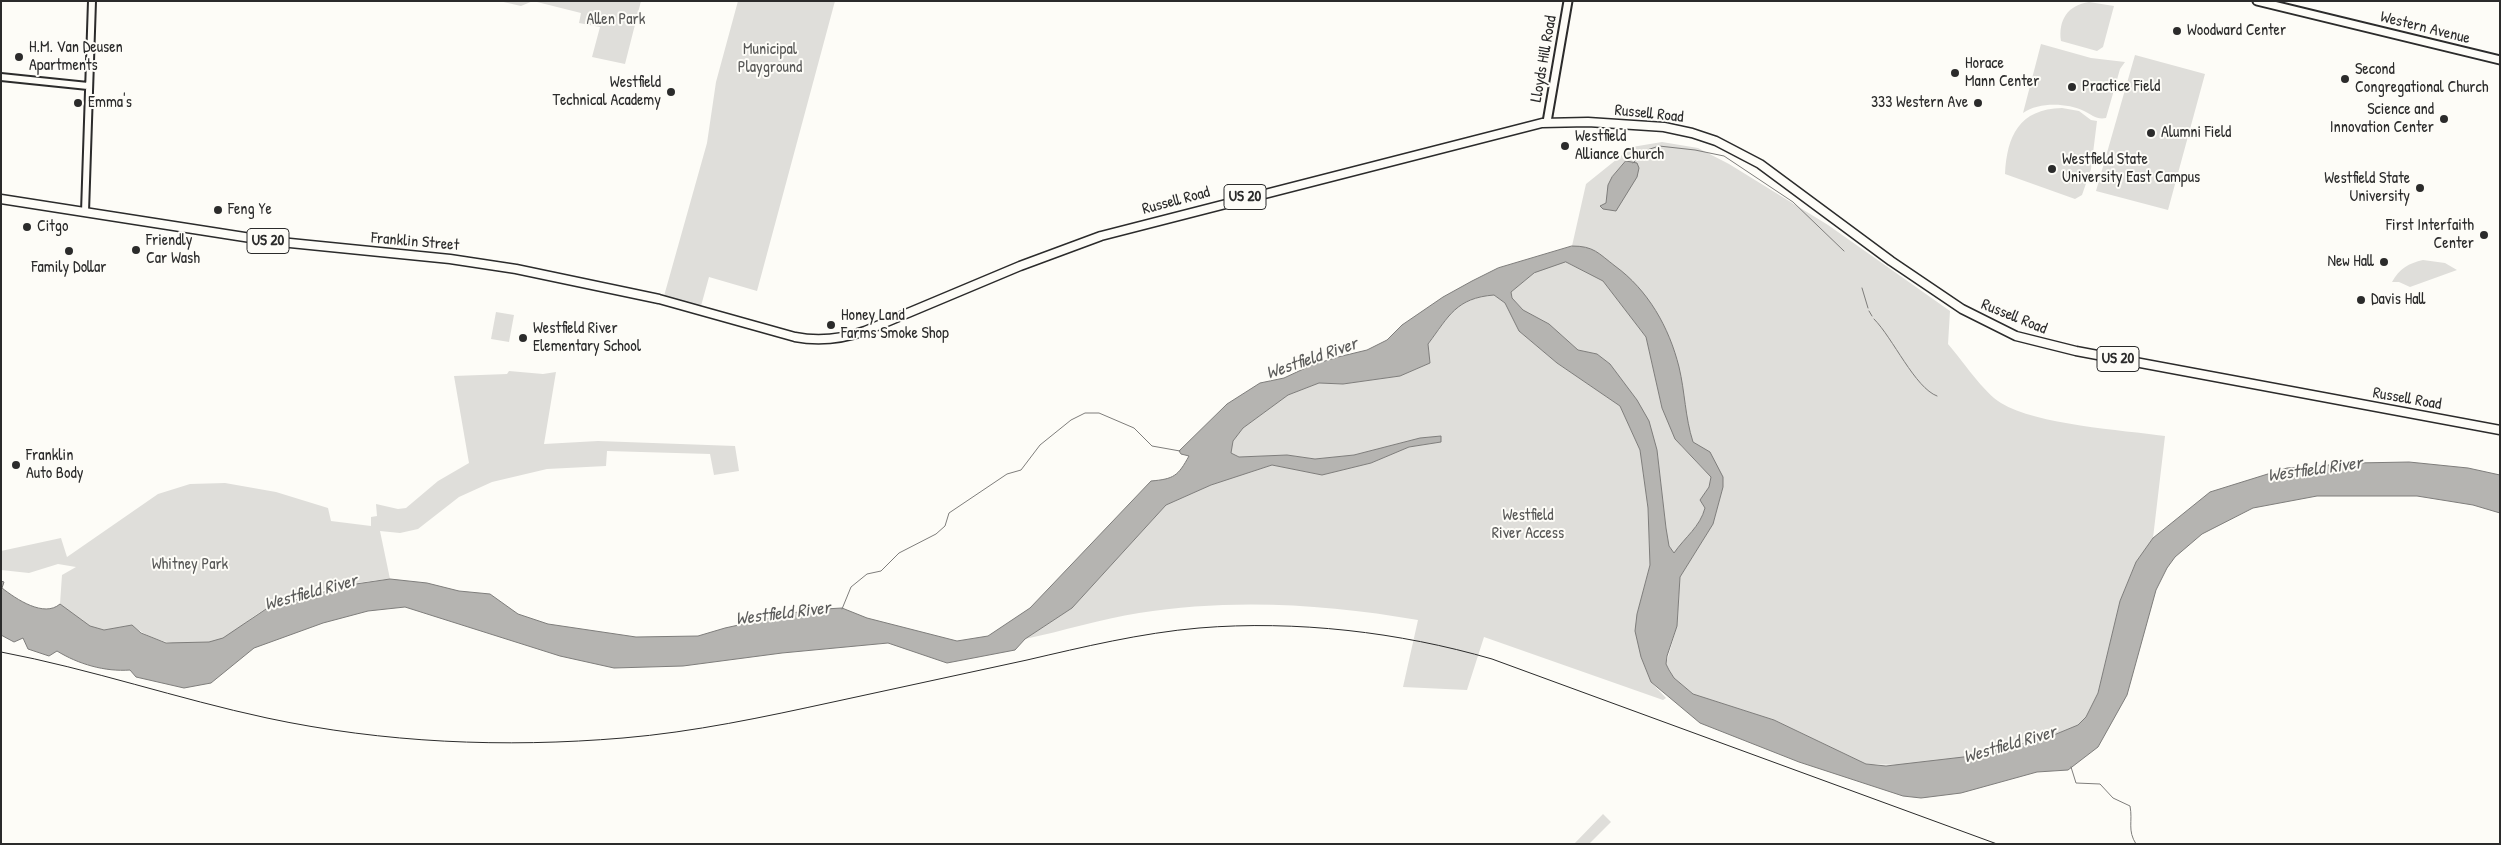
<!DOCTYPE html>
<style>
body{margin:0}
#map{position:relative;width:2501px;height:845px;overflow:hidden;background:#fdfcf7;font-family:"Patrick Hand",sans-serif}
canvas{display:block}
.frame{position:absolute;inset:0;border:2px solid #2b2b2b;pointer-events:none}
</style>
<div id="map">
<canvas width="2501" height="845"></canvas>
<div class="frame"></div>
</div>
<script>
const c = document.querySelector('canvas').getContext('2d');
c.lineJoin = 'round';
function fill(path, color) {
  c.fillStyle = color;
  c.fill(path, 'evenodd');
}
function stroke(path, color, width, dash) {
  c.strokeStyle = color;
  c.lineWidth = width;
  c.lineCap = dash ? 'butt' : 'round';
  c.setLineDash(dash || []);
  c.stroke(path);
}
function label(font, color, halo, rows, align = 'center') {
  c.font = font + ' "Patrick Hand",sans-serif';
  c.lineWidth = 4;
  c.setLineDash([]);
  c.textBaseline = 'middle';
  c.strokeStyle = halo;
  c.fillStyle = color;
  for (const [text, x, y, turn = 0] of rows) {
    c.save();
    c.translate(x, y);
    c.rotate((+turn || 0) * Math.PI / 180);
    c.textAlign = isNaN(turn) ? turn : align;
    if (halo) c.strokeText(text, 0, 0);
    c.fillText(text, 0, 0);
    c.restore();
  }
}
fill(new Path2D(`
 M499 1H641L625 64 592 57 600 27 579 23 581 13 533 1 521 6Z
 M738 1H835L757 291 709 277 701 306 664 296 707 143 716 82Z
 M2089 2 2114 6 2103 47 2097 51 2061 41C2058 20 2068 5 2089 2Z
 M2041 44 2091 58 2125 62 2120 69 2106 118C2097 120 2092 115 2084 111 2067 103 2039 102 2023 113Z
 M2135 55 2205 74 2168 210 2096 191Z
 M2062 108 2079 111 2091 120 2097 121 2091 169 2082 195 2075 199 2005 174C2007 136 2019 109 2062 108Z
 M1662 142 1698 148 1729 164 1828 225 1950 311 1948 344C1962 360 1984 393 2001 403 2037 425 2122 430 2165 436L2153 538 2136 562 2120 601 2098 693 2086 717 2078 725 2049 737 1972 756 1902 765 1866 764 1774 720 1693 694 1674 678 1666 664 1677 626 1680 577 1713 524 1723 487 1693 442 1688 428 1679 367 1572 246 1586 184 1632 147Z
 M2423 260 2445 263 2457 270 2410 287 2399 282H2392C2399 269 2409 263 2423 260Z
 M1566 262 1603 281 1646 337 1662 408 1681 446 1711 477 1709 487 1700 500 1705 508C1700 527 1685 537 1674 553L1669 546 1666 528 1657 450 1637 400 1610 364 1597 354 1578 350 1549 324 1523 310 1512 298 1511 292 1534 273Z
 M1494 295 1505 303 1519 331 1557 363 1620 406 1640 450 1648 508 1650 565 1637 614 1641 657 1651 682 1666 698 1663 700 1484 637 1467 690 1403 687 1418 620C1327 604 1232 598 1139 613 1101 619 1063 631 1025 639L1072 608 1166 505 1211 485 1272 465 1322 475 1371 463 1409 447 1441 442V436L1420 438 1354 455 1315 459 1287 455 1239 457 1231 453 1233 441 1243 428 1288 395 1319 383 1343 384 1400 376 1430 363 1428 344C1449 316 1456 298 1494 295Z
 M496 312 514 315 509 342 491 339Z
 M509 371 543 374 556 372 544 444 598 441 735 446 739 471 714 475 710 454 607 451 606 466 547 469 492 482 459 497 418 529 400 533 380 531 390 579C350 582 307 592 270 607 252 614 238 632 223 639 197 651 153 644 132 625L104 630 89 626 60 604 62 575 76 567 58 564 29 573 1 570V551L61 538 67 557 158 494 190 484 225 483 276 492 328 508 331 521 371 526V517L377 516 376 504 398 509 406 508 438 481 469 463 454 376 507 374Z
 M1603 814 1611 822 1589 844H1574Z`), '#dfdeda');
const water = new Path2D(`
 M1626 161 1637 163 1639 168 1637 177 1616 211 1603 209 1600 206 1606 203 1608 185 1612 177Z
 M1572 246C1594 246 1598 253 1615 266 1648 290 1669 327 1679 367 1685 392 1685 417 1693 442L1710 452 1723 477V487L1713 524 1680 577 1677 626 1667 656 1666 664 1669 670 1674 678 1693 694 1774 720 1866 764 1886 766 1972 756 2049 737 2078 725 2086 717 2098 693 2120 601 2136 562 2153 538 2210 492 2287 468 2356 463 2409 462 2468 468 2500 475V513L2473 505 2417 496H2317L2253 508 2202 534 2175 557 2167 568 2156 590 2127 695 2098 747 2068 770 2037 772 1961 793 1921 798 1903 796 1799 762 1700 723 1651 682 1641 657 1635 631 1637 614 1650 565 1648 508 1640 450 1620 406 1557 363 1519 331 1505 303 1494 295C1456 298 1449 316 1428 344L1430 363 1400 376 1343 384 1319 383 1288 395 1243 428 1233 441 1231 453 1239 457 1287 455 1315 459 1354 455 1420 438 1441 436V442L1409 447 1371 463 1322 475 1272 465 1211 485 1166 505 1072 608 1025 639 1015 650 947 663 888 643 782 653 683 666 614 668 560 656 405 607 368 611 323 623 254 648 211 683 184 688 136 677 130 670C105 672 78 664 57 651L49 656 28 649 23 638 14 642 1 635V581L4 582 2 588C16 599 44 618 60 604L90 626 104 630 132 625 141 633 166 643 209 642 223 638 269 607 349 585 390 579 427 583 459 591 490 594 518 614 548 624 636 637 698 636 725 628 807 610 842 608 867 618 957 641 988 636 1030 608 1151 481C1174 479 1178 476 1189 456L1181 454 1179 451 1227 404 1260 383 1284 378 1312 365 1338 357 1367 350 1387 340 1402 325 1443 297 1472 281 1498 268ZM1566 262 1603 281 1646 337 1662 408 1675 439 1711 477 1709 487 1700 500 1705 508C1700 527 1685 537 1674 553L1669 546 1666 528 1657 450 1649 421 1637 400 1610 364 1597 354 1578 350 1549 324 1523 310 1512 298 1511 292 1534 273Z`);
fill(water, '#b5b4b1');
stroke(water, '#7e7d7b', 1);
stroke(new Path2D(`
 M1633 163 1647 150 1659 146 1695 150 1724 156 1793 202 1844 251
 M1862 288 1868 308
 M1869 311 1872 316
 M1874 319C1893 338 1915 388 1937 396
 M842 609 851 587 867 574 881 571 899 553 936 534 945 526 949 513 1007 474 1021 470 1040 445 1071 420 1085 413H1099L1134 428 1152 446 1180 451
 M2071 767 2076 783 2100 784 2113 798 2130 806C2133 822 2127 830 2136 844`), '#7e7d7b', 1);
const tertiary = new Path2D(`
 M1 77 88 86
 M85 212 92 1`);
const secondary = new Path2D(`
 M2257 1 2500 60
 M1547 122 1568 1`);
const primary = new Path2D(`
 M1 199 270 241 450 259 516 269 659 299 795 337C820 342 842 339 865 331L1020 266 1101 236 1542 123 1588 122 1664 127 1692 133 1716 141 1760 164 1891 261 1962 309 2016 336 2076 351 2500 430`);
stroke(tertiary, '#2b2b2b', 10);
stroke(secondary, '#2b2b2b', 11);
stroke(primary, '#2b2b2b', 11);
stroke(tertiary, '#fdfcf7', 6);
stroke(secondary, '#fdfcf7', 7);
stroke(primary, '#fdfcf7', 8);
stroke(new Path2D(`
 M1 652C91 669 178 699 267 718 384 743 504 748 623 738 694 732 764 717 833 702 898 688 962 674 1027 660 1083 647 1141 633 1199 628 1296 620 1399 632 1492 659L1997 844`), '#2b2b2b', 1);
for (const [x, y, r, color] of [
 [2177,31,5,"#2b2b2b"],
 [19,57,5,"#2b2b2b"],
 [1955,73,5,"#2b2b2b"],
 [2345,79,5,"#2b2b2b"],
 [2072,87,5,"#2b2b2b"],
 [671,92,5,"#2b2b2b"],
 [78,103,5,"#2b2b2b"],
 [1978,103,5,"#2b2b2b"],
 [2444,119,5,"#2b2b2b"],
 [2151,133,5,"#2b2b2b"],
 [1565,146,5,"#2b2b2b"],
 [2052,169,5,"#2b2b2b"],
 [2420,188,5,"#2b2b2b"],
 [218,210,5,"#2b2b2b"],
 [27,227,5,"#2b2b2b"],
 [2484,235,5,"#2b2b2b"],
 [136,250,5,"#2b2b2b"],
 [69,251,5,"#2b2b2b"],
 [2384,262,5,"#2b2b2b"],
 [2361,300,5,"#2b2b2b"],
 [831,325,5,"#2b2b2b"],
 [523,338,5,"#2b2b2b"],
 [16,465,5,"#2b2b2b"]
]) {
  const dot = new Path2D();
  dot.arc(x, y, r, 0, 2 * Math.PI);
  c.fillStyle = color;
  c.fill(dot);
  stroke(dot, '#fdfcf7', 2);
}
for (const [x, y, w] of [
 [1245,197,42],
 [268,241,42],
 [2118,359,42]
]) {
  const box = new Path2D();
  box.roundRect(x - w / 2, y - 12.5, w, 25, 4);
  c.fillStyle = '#fdfcf7';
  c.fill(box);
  stroke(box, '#2b2b2b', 1);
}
label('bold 15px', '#2b2b2b', null, [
 ["US 20",1245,197],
 ["US 20",268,241],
 ["US 20",2118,359]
]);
label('16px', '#585857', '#fdfcf7', [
 ["Allen Park",616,20],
 ["Municipal",770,50],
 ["Playground",770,68],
 ["Westfield",1528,516],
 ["River Access",1528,534],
 ["Whitney Park",190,565]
]);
label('16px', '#2b2b2b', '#fdfcf7', [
 ["Western Avenue",2425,28,14],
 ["Lloyds Hill Road",1544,59,-80],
 ["Russell Road",1649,114,6],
 ["Russell Road",1176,201,-15],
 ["Franklin Street",415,242,5],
 ["Russell Road",2014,317,22],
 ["Russell Road",2407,399,10]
]);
label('16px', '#2b2b2b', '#fdfcf7', [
 ["Woodward Center",2187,31],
 ["H.M. Van Deusen",29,48],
 ["Apartments",29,66],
 ["Horace",1965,64],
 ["Mann Center",1965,82],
 ["Second",2355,70],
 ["Congregational Church",2355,88],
 ["Westfield",661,83,"right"],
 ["Technical Academy",661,101,"right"],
 ["Practice Field",2082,87],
 ["Emma's",88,103],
 ["333 Western Ave",1968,103,"right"],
 ["Science and",2434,110,"right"],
 ["Innovation Center",2434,128,"right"],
 ["Alumni Field",2161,133],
 ["Westfield",1575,137],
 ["Alliance Church",1575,155],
 ["Westfield State",2062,160],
 ["University East Campus",2062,178],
 ["Westfield State",2410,179,"right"],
 ["University",2410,197,"right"],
 ["Feng Ye",228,210],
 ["First Interfaith",2474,226,"right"],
 ["Center",2474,244,"right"],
 ["Citgo",37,227],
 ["Friendly",146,241],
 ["Car Wash",146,259],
 ["New Hall",2374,262,"right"],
 ["Family Dollar",69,268,"center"],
 ["Davis Hall",2371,300],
 ["Honey Land",841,316],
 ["Farms Smoke Shop",841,334],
 ["Westfield River",533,329],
 ["Elementary School",533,347],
 ["Franklin",26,456],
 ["Auto Body",26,474]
], 'left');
label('italic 18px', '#5b5b5a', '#fdfcf7', [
 ["Westfield River",1312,359,-19],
 ["Westfield River",2315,470,-8],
 ["Westfield River",311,593,-15],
 ["Westfield River",783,614,-7],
 ["Westfield River",2010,745,-16]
]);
</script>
